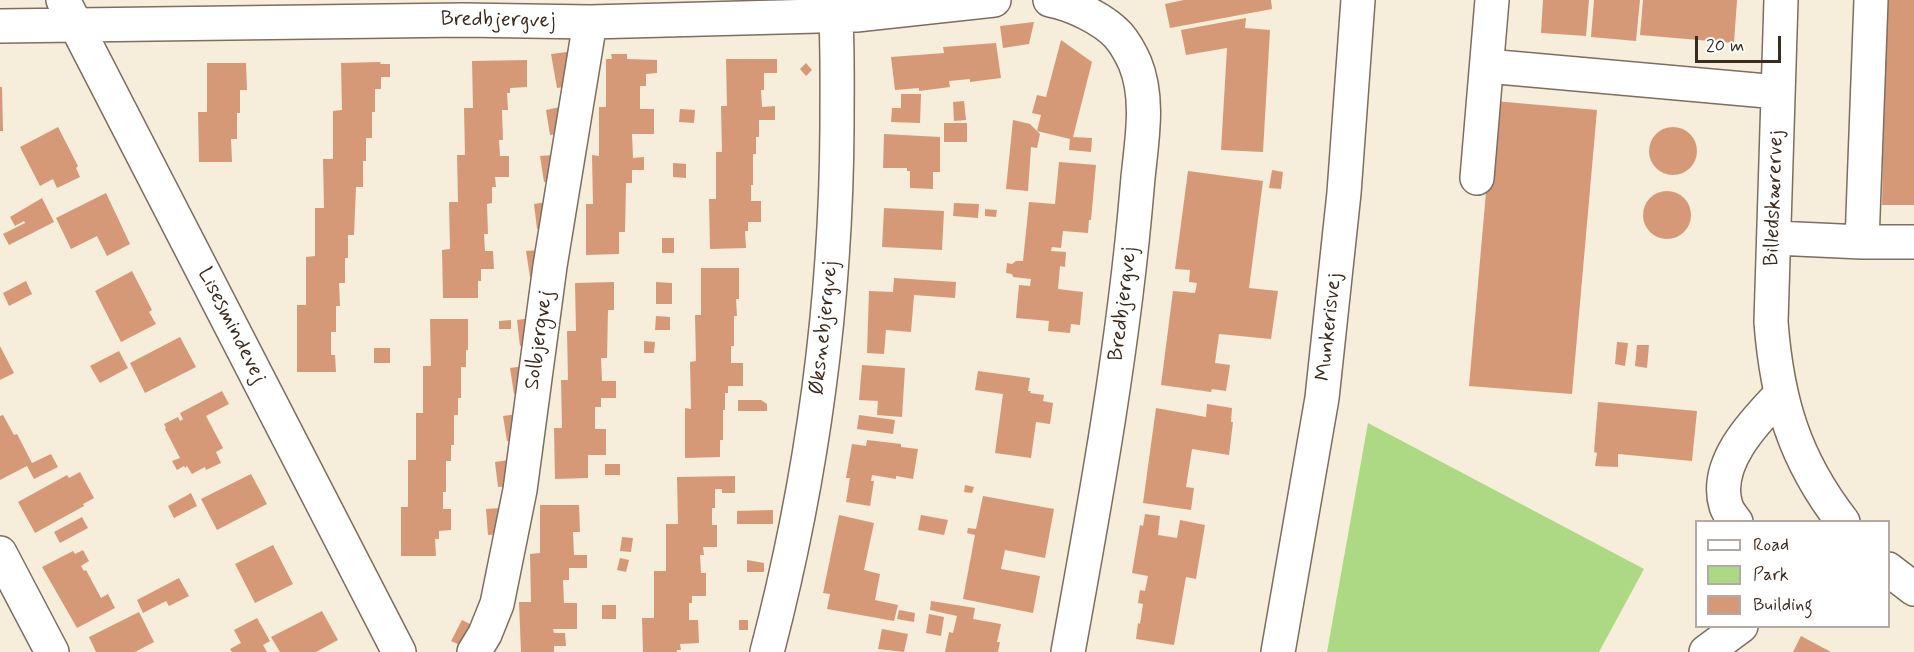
<!DOCTYPE html>
<meta charset="utf-8">
<style>
body{margin:0}
#map{position:relative;width:1914px;height:652px;overflow:hidden;background:#f6edda;font-family:Mynerve,sans-serif}
canvas{display:block}
.legend{position:absolute;left:1695px;top:520px;width:195px;height:108px;box-sizing:border-box;background:#fff;border:2px solid #b1aaa5;margin:0;padding:8px 10px;list-style:none;font-size:18px;color:#3b2a1e}
.legend li{display:flex;align-items:center;gap:12px;height:30px}
.legend b{width:30px;border:2px solid #b1aaa5}
.scale{position:absolute;left:1695px;top:36px;width:86px;height:27px;box-sizing:border-box;border:3px solid #3b2a1e;border-top:0;padding-left:8px;font-size:18px;line-height:21px;white-space:nowrap;color:#3b2a1e;-webkit-text-stroke:4px #fff;paint-order:stroke}
</style>
<div id="map">
<canvas width="1914" height="652"></canvas>
<ul class="legend">
<li><b style="height:8px;background:#fff"></b>Road</li>
<li><b style="height:16px;background:#add984"></b>Park</li>
<li><b style="height:16px;background:#d69978"></b>Building</li>
</ul>
<div class="scale">20 m</div>
</div>
<script>
const c = document.querySelector('canvas').getContext('2d');
c.lineJoin = 'round';
function fill(path, color) {
  c.fillStyle = color;
  c.fill(path, 'evenodd');
}
function stroke(path, color, width, dash) {
  c.strokeStyle = color;
  c.lineWidth = width;
  c.lineCap = dash ? 'butt' : 'round';
  c.setLineDash(dash || []);
  c.stroke(path);
}
function label(font, color, halo, rows, align = 'center') {
  c.font = font + ' Mynerve,sans-serif';
  c.lineWidth = 4.5;
  c.setLineDash([]);
  c.textBaseline = 'middle';
  c.strokeStyle = halo;
  c.fillStyle = color;
  for (const [text, x, y, turn = 0] of rows) {
    c.save();
    c.translate(x, y);
    c.rotate((+turn || 0) * Math.PI / 180);
    c.textAlign = isNaN(turn) ? turn : align;
    if (halo) c.strokeText(text, 0, 0);
    c.fillText(text, 0, 0);
    c.restore();
  }
}
fill(new Path2D(`
 M1368 423 1644 569 1599 652H1327Z`), '#add984');
fill(new Path2D(`
 M1184 0H1271L1272 9 1170 28 1165 4Z
 M1543 0H1589L1586 36 1541 33Z
 M1594 0H1640L1636 41 1591 37Z
 M1643 0H1737L1734 43 1640 35Z
 M1886 0H1914V205H1882Z
 M1246 18 1245 28 1270 30 1263 152 1221 150 1227 48 1186 55 1181 30Z
 M1034 22 1029 44 1003 48 1000 26Z
 M1061 40 1092 62 1073 137 1092 138 1091 152 1069 150 1070 139 1037 131 1040 134 1037 148 1031 147 1028 191 1006 189 1013 120 1030 124 1037 131 1041 115 1032 113 1037 95 1046 97Z
 M996 43 1001 78 970 82V79L949 81 950 87 919 91V88L895 90 891 57 944 53 943 47Z
 M567 52 571 86 557 88 551 54Z
 M611 54H627V59L657 60V73L646 74V86H640V109H654V134H632L633 158 644 157V170H632V183H626L625 232H619V254L586 255V204H593L592 155 599 156V107H606V59H612Z
 M726 59H777V73H764V90H761L762 107 775 106V120H759V137H756V154H753V185H751V201H761V222H748V231H745L746 248 710 249 709 199H716V152H722L721 106H727Z
 M527 60V87L510 88V93H507L508 110H502L503 140H499L500 156H509V177H495L496 187H492V203L487 204 488 234H484L485 251H493L494 269H481V281H478V298H443L442 250 450 249 449 202H458L457 155H465L464 108H473L472 61Z
 M381 62 380 64H390V77H381V89H375V112H372V138H366V161H363V187H356L354 235H348V258H345V283H339L340 306H336V332H331V355H335L336 372H297V305H306V257L315 256V208H324L323 159H333V111L342 110 341 63Z
 M207 63H246L247 90H240V113H237V139H231L232 162H199L198 112H207Z
 M806 63 812 70 806 76 800 69Z
 M0 87H2L3 131H0Z
 M901 94H921L920 123 891 122 892 108H901Z
 M964 101 966 120 954 121 953 102Z
 M1494 101 1597 110 1572 394 1469 386Z
 M560 107 564 133 550 135 546 110Z
 M680 109 695 110 694 123 679 122Z
 M944 123H967V142H944Z
 M1649 151a24 24 0 1 1 48 0a24 24 0 1 1-48 0Z
 M58 127 78 166 76 168 80 177 57 188 53 179 40 186 20 147Z
 M884 134 940 137V172H933V189L910 188V171H907V168H883Z
 M554 155 557 180 544 182 540 156Z
 M1059 162 1096 165 1091 220H1089L1088 233 1063 231 1061 248 1052 247 1051 251 1066 252 1065 267 1060 266 1058 289 1083 292 1080 325 1071 324 1070 333 1048 331 1049 321 1016 318 1019 285 1030 286 1031 279 1013 277 1012 274 1006 273 1007 263 1012 264 1016 261H1023L1029 202 1055 204Z
 M673 163 686 164V178L673 177Z
 M1272 170 1283 172 1281 189 1269 188Z
 M1188 171 1263 181 1249 288 1278 291 1271 339 1219 334 1215 363 1230 365 1226 391 1212 389 1211 392 1161 385 1173 291 1195 293 1197 283 1189 282 1190 270 1175 269Z
 M1643 215a24 24 0 1 1 48 0a24 24 0 1 1-48 0Z
 M106 193 130 244 107 256 97 236 71 249 56 218Z
 M42 198 54 222 9 245 3 234 25 223 24 221 15 226 10 217Z
 M547 202 550 228 537 229 534 204Z
 M954 203 979 204 978 218 953 216Z
 M884 208 944 211 942 250 882 247Z
 M985 209 997 210 996 217 985 216Z
 M662 238H674V253H662Z
 M540 250 544 275 530 277 526 251Z
 M701 268H739V299H736L737 316H734V346H731V363H743V386H728V393H725V410H723V440H720V457L685 458V408L691 409 690 362 696 361 695 315H701Z
 M132 271 152 310 149 312 156 324 121 342 95 291Z
 M894 278 956 282 955 298 914 295 911 332 886 330 884 354 867 353 869 291 893 292Z
 M26 281 32 294 9 306 3 293Z
 M614 282V310H608L607 358H601L602 381H616V398H601V407H595V429H606V455H588V478L555 479 554 428H562L561 380H568L567 331H576L575 283Z
 M656 282 672 283V304H656Z
 M656 316 670 317V330H655Z
 M531 318 534 344 520 346 517 320Z
 M430 319H468V350H466V367H461V398H458V415H454V445H451V461H446V492H443V509H451V530L439 531V539H435L436 556H401V507H408V460H416V413H423V366H431Z
 M511 320V329H499V321Z
 M180 337 196 367 145 393 130 363Z
 M644 341 655 342 654 353H644Z
 M1617 342 1628 343 1625 366 1615 364Z
 M1637 345H1649L1647 368 1635 366Z
 M0 346 14 373 0 380Z
 M374 348H390V363H374Z
 M119 351 128 368 100 383 90 366Z
 M862 365 905 368 902 417 877 415 878 401 859 400Z
 M524 366 528 393 514 394 510 368Z
 M978 371 1030 378 1028 391H1031L1030 393 1044 395 1043 401 1053 403 1050 424 1036 422 1031 458 995 453 1003 394 975 390Z
 M222 391 229 404 206 416 223 448 216 452 221 463 206 470 205 467 192 474 187 466 185 468 184 466 177 470 172 461 180 458 165 429 166 428 164 424 178 417 180 421 183 419 180 413Z
 M738 400H761L767 404V411H738Z
 M1598 402 1697 411 1692 461 1618 454V467L1595 466 1597 453 1594 452Z
 M1207 404 1232 408 1231 422H1233L1229 455 1192 449 1186 487 1194 488 1191 510 1143 503 1156 408 1206 417Z
 M517 414 520 439 507 441 503 416Z
 M3 415 14 435 17 434 32 463 51 454 58 467 34 479 27 466 0 480V416Z
 M859 415 895 420 893 434 857 429Z
 M867 440 901 444V447L918 449 913 479 896 476V479L872 475 871 481H874L870 506 846 502 850 478H846L852 444 866 446Z
 M509 460 512 486 498 487 495 462Z
 M605 464H620V475H605Z
 M80 472 94 498 83 504 84 506 35 533 18 502 67 475 69 478Z
 M251 474 267 504 217 530 201 499Z
 M735 476V493H722V489H715V508H712V525H717V547H703L704 555H700L701 573H706V596H692V603H689V620H698L699 643 680 644 681 650H677V652H643L642 618H654V571H666V524H678L677 477Z
 M965 485 974 487 972 493 964 492Z
 M191 493 197 506 174 518 168 506Z
 M983 496 1054 509 1045 558 1005 550 1001 569 1040 576 1033 613 963 599 975 535 967 533 968 528 976 529Z
 M540 505H579L580 532H573L574 555H587V568H569V580H563L564 603H577V629H553L554 633H565L566 646H554V652H521L519 602H531L530 554 540 553Z
 M500 508 502 534 488 535 486 509Z
 M773 510V524H737V511Z
 M1145 514 1160 516 1158 535 1177 538 1180 520 1205 525 1196 579 1186 577 1174 645 1136 639 1138 623 1140 624 1143 604 1138 603 1140 590 1145 591 1148 576 1132 573 1140 525 1143 526Z
 M839 515 874 523 864 570 880 574 875 600 898 605 894 621 827 609 830 594 823 593Z
 M921 515 948 520 944 535 918 530Z
 M82 517 88 528 60 543 54 532Z
 M622 537 633 538 631 552 620 551Z
 M273 545 293 584 255 603 235 564Z
 M83 550 89 561 81 566 84 571 86 570 101 598 108 594 115 608 77 628 42 567 73 551 75 554Z
 M620 558 629 560 626 572 617 570Z
 M747 560 764 563V572H747Z
 M179 578 189 596 169 606 166 601 143 613 137 600Z
 M931 601 975 608 973 619 1001 624 997 642H1000L998 652H945L949 632 953 633 957 616 930 610Z
 M602 605H616V619H602Z
 M899 610 915 613 914 622 897 619Z
 M322 611 338 640 316 652H280L271 637Z
 M139 612 154 642 135 652H96L89 637Z
 M929 614 944 617 941 636 926 633Z
 M257 618 270 641 263 645 267 652H232L230 649 241 643 234 630Z
 M462 620 474 626 464 647 451 641Z
 M739 620H748V630H739Z
 M882 629 908 634 904 652 878 649Z
 M1801 636 1831 652H1793Z`), '#d69978');
const minor = new Path2D(`
 M63 0 399 652
 M1050 0C1072 4 1103 19 1118 35 1124 42 1131 54 1135 63 1151 102 1140 148 1137 189 1124 344 1096 498 1068 652
 M1781 0 1771 322C1777 400 1794 459 1843 522
 M0 26 463 20 590 22 856 15 994 0
 M1487 66 1778 92
 M1477 178 1492 0
 M1775 238 1862 242H1914
 M1862 242 1871 0
 M1736 522C1732 517 1728 512 1726 506 1713 464 1754 422 1781 394
 M0 553 52 652
 M1888 569 1914 589
 M474 652 485 634 497 604 520 490 550 266 590 22
 M767 652C812 480 836 305 837 127 837 85 838 42 835 0
 M1706 652 1741 626`);
const major = new Path2D(`
 M1278 652 1322 398 1344 193 1358 0`);
stroke(minor, '#7c6e60', 36);
stroke(major, '#7c6e60', 36);
stroke(minor, '#fff', 33);
stroke(major, '#fff', 33);
label('21px', '#3b2a1e', '#fff', [
 ["Bredbjergvej",498,21,1],
 ["Billedskærervej",1775,198,-88],
 ["Bredbjergvej",1124,304,-83],
 ["Lisesmindevej",231,326,63],
 ["Munkerisvej",1330,327,-84],
 ["Øksnebjergvej",825,328,-84],
 ["Solbjergvej",540,340,-82]
]);
</script>
